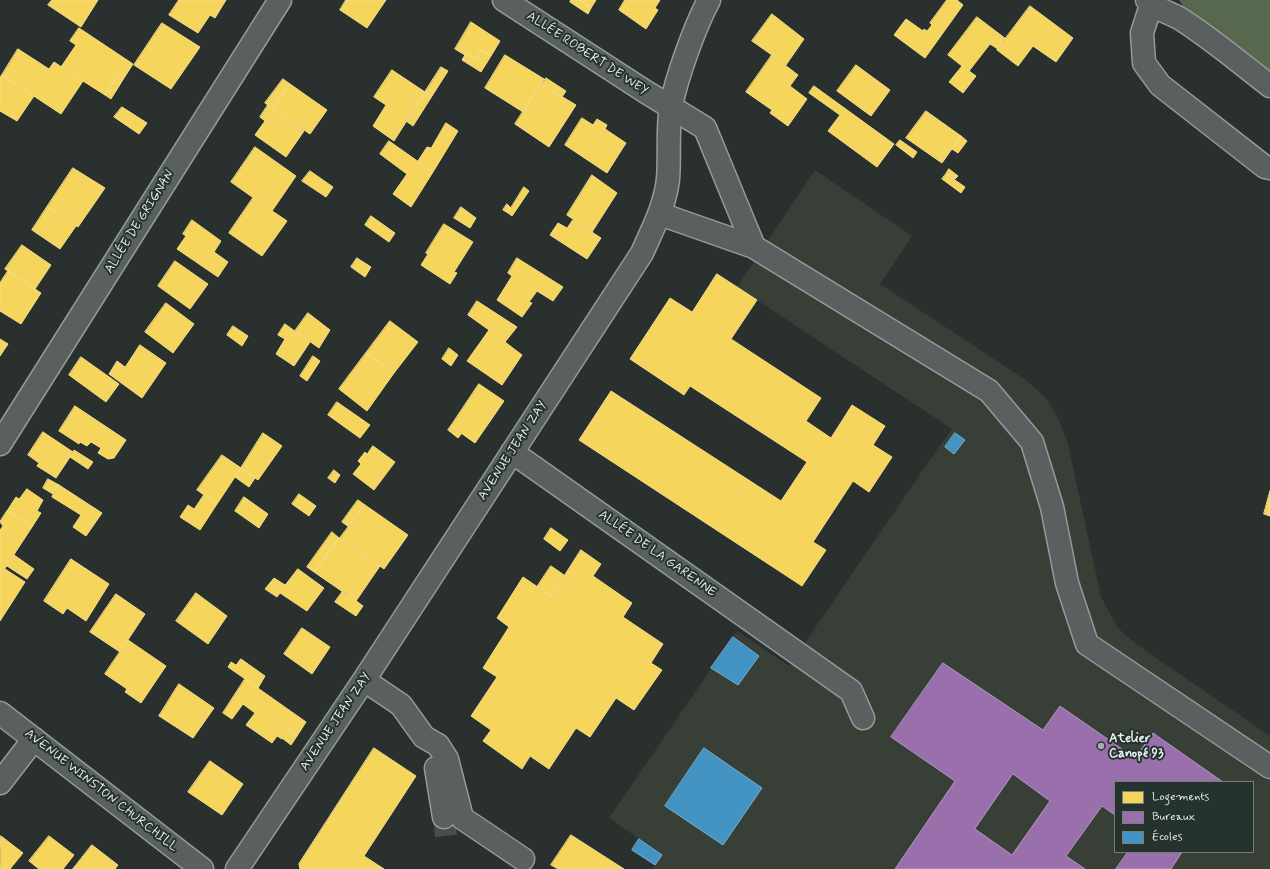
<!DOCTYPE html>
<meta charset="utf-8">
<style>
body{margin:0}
#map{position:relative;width:1270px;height:869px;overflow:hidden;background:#29302d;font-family:Mynerve,sans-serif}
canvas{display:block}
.legend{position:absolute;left:1114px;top:781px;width:140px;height:72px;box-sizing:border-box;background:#26332d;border:1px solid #747f7e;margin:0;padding:5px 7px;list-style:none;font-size:12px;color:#e8f1f8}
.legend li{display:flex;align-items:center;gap:8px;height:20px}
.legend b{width:20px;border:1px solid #747f7e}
</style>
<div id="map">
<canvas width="1270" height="869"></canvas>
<ul class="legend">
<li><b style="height:11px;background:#f6d55c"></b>Logements</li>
<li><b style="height:11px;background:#9970ab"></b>Bureaux</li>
<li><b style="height:11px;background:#4393c3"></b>Écoles</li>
</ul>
</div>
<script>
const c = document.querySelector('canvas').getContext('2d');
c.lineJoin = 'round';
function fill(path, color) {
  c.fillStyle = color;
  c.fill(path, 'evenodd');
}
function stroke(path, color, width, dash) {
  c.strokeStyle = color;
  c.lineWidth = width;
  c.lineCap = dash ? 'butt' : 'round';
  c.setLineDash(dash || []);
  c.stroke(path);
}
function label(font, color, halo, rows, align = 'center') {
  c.font = font + ' Mynerve,sans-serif';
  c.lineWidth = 4;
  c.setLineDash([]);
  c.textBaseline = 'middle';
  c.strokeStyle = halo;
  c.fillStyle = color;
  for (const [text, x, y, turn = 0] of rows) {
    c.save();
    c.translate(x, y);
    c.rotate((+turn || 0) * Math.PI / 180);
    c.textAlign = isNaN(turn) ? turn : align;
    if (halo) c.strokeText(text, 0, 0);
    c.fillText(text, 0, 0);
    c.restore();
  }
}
fill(new Path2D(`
 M815 170 912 236 880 284 1026 380 1046 398 1059 420 1068 444 1101 597 1118 628 1136 644 1270 736V869H652L662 855 609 818 737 631 789 666 938 448 952 429 737 287ZM1115 782H1253V852H1115Z`), '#383f37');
fill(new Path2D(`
 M1179 0H1270V77L1187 12Z`), '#58684f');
const homes = new Path2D(`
 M52 0H98L81 27 48 5Z
 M179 0H226L215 18 210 15 198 33 169 15Z
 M346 0H386L367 28 340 10Z
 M571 0H579L591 8 588 14 570 2Z
 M579 0H596L591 8Z
 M625 0H660L655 8 658 10 646 29 619 10Z
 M947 0H957L963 5 925 58 894 35 906 19 923 31 924 29 927 31 932 25 930 23Z
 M1030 6 1073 38 1056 62 1033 46 1018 66 997 50Z
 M772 14 804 39 786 65 752 41Z
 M977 17 1006 39 998 49 990 44 969 71 976 76 963 93 949 82 962 66 948 55Z
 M471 22 500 41 491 56 481 50 475 59 466 53 465 55 455 49Z
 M162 23 200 47 171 89 134 65Z
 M79 28 133 64 124 78 119 74 105 95 61 67 76 45 70 41Z
 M18 49 49 69 54 62 83 81 61 114 2 75Z
 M481 50 491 56 481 72 462 60 466 53 475 59Z
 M505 55 544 79 523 112 485 88Z
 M772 55 798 75 790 86 807 99 788 126 770 113 772 110 746 92Z
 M856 65 890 90 871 116 837 91Z
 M441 67 448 71 432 96 425 92Z
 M392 70 425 92 394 141 373 126 386 105 374 97Z
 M119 74 124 78 111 99 105 95Z
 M2 75 34 96 17 121 0 111V77Z
 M546 78 566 91 562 97 542 84Z
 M283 79 290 84 273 109 265 103Z
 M290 84 327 110 310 134 273 109Z
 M541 84 576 105 549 147 515 124Z
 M814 86 894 144 877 167 828 131 840 115 809 93Z
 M425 92 432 96 413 126 406 121Z
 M268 105 304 131 286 157 255 135 265 121 260 117Z
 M122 107 147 123 139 134 114 117Z
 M926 111 961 136 942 163 906 138Z
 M582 118 593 125 597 119 607 125 605 129 626 143 607 173 565 145Z
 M446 123 458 131 433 172 418 161 427 147 431 148Z
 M961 136 967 141 958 153 952 149Z
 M900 140 917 152 913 158 896 145Z
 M389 141 433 172 411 207 393 194 407 174 380 154Z
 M255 147 296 176 272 211 231 182Z
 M73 168 105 188 78 227 47 207Z
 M949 169 958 176 954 180 946 174Z
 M310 171 333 187 326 197 302 181Z
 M946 174 965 187 961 193 942 179Z
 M592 175 617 193 592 232 567 215Z
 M524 187 529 191 512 216 508 213Z
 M253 198 287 221 262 256 229 233Z
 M507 204 511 208 508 213 503 210Z
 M47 207 76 226 60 249 32 230Z
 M461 207 476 218 470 228 454 218Z
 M371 216 395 233 389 242 365 225Z
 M192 220 221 241 214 252 228 262 218 277 177 249 186 236 183 234Z
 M573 220 601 238 587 259 550 235 558 223 567 228Z
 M444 224 473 242 454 272 457 273 450 284 421 265 428 254 426 253Z
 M22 245 51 265 35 289 5 269Z
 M357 258 371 267 365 277 351 267Z
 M517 258 563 287 553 301 537 291 529 302 532 303 522 317 497 300 512 276 508 273Z
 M175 261 208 284 190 309 158 286Z
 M8 271 41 293 21 324 0 311V283Z
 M717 274 757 300 731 339 821 398 806 421 831 438 852 405 885 426 873 445 892 457 869 492 853 481 813 542 826 550 802 586 579 440 611 391 781 501 807 462 690 386 684 395 630 359 670 298 692 312Z
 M477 301 517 327 505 342 522 355 502 385 467 361 489 330 468 315Z
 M166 303 194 324 173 353 145 332Z
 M308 313 330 330 319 348 295 331Z
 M390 321 418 342 394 373 366 353Z
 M285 324 310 342 294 366 276 354 285 339 278 335Z
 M233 326 248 336 242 346 227 335Z
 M0 339 8 344 0 356Z
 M140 345 166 363 142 398 109 374 117 361 125 367Z
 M449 348 458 355 451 366 442 359Z
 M366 353 394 373 367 411 339 389Z
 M313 356 320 361 307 381 300 376Z
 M81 357 119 384 106 402 69 375Z
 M479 384 504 401 475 443 451 426Z
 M337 402 370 425 360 438 328 415Z
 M75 406 126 440 114 458 108 459 98 453 101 448 91 442 87 446 80 442 79 444 59 431Z
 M451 426 462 433 458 438 448 430Z
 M43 432 73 452 74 450 93 462 88 469 70 457 56 478 37 466 39 463 28 455Z
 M263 433 282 446 258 480 241 468Z
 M373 446 395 462 374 490 353 474 361 464 358 461 365 452 367 454Z
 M222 455 241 468 217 504 197 490Z
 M241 468 255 478 249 487 235 477Z
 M334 470 340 475 335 483 328 478Z
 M48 479 59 485 53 494 43 488Z
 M59 485 102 513 86 536 73 527 81 515 52 497Z
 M27 489 43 500 37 511 41 513 32 527 7 511 16 497 19 499Z
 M1270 491V516L1264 514Z
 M299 494 316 506 309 516 292 504Z
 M204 495 217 504 200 530 180 517 188 505 194 509Z
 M244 497 268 514 259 528 235 511Z
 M358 500 365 505 349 527 342 522Z
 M365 505 408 535 384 569 340 538Z
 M7 511 32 527 0 576V530L3 526 0 522Z
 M551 528 568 540 560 551 544 539Z
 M332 532 339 538 314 572 307 567Z
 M339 538 380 566 356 601 314 572Z
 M581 550 601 564 593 576 632 603 623 617 663 644 651 663 662 670 634 710 616 698 590 737 576 728 549 769 530 756 522 769 483 741 491 730 471 716 497 677 483 668 509 627 497 618 523 577 551 596Z
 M14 555 34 569 27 579 7 566Z
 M71 559 109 584 86 621 67 608 63 614 44 601Z
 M551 566 564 575 551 596 537 587Z
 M5 569 25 582 0 621V576Z
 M298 569 324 588 307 611 280 593 277 597 265 589 274 578 285 585Z
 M343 591 363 606 356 616 335 602Z
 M196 593 227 616 208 644 176 621Z
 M116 594 145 614 120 652 90 632Z
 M302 628 330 647 312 674 284 654Z
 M128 640 166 666 141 703 125 692 127 689 105 674Z
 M241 659 265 676 258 688 228 667 231 662 236 665Z
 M245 679 306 722 297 736 288 730 282 739 277 736 272 743 246 725 255 713 243 704 232 719 223 713Z
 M179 684 214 708 193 738 159 716Z
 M288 730 297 736 291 745 282 738Z
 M374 748 416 776 364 856 384 869H300L299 864Z
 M210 761 243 784 222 815 188 792Z
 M571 835 624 869H558L551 865Z
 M1 836 23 853 10 869H0Z
 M49 836 74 855 63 869H39L29 861Z
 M92 845 118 865 115 869H73Z`);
fill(homes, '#f6d55c');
stroke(homes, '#f2dd8b', 1);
const offices = new Path2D(`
 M943 663 1043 730 1060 706 1135 758 1153 733 1223 782H1115V815L1102 806 1066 856 1085 869H895L955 781 891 737ZM1013 774 1050 801 1012 855 975 829Z
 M1128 852H1182L1171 869H1116Z`);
fill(offices, '#9970ab');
stroke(offices, '#b197c2', 1);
const schools = new Path2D(`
 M955 433 965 440 954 454 945 447Z
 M733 637 759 656 738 685 711 668Z
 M704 748 762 788 723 845 665 806Z
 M639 839 662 855 655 865 632 850Z`);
fill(schools, '#4393c3');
stroke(schools, '#74afd3', 1);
stroke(new Path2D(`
 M444 817 446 836`), '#464d4b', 22, [22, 11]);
const minor = new Path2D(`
 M504 0 646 92 705 128 754 247 989 391 1032 442 1052 507 1067 583 1087 644 1270 767
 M1147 0C1155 9 1168 12 1179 18 1211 38 1240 63 1270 86
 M1151 5 1142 33 1144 63 1160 85 1265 167 1270 168
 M660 214 754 247
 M0 444 280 0
 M512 452 851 691 863 718
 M364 680 401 705 424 737 438 745 447 759 462 818 523 859
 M436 768 444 817
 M0 783 34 739
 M237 869 364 680 642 253C653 228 665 206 668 179 670 155 667 129 671 106 677 76 695 26 709 0`);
const major = new Path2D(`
 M0 713 202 869`);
stroke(minor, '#959a9a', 25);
stroke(major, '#959a9a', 25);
stroke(minor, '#5a6060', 22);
stroke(major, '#5a6060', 22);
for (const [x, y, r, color] of [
 [1101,746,4,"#a5adb1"]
]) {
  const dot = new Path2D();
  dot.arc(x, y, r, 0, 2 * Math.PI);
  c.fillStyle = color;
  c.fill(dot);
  stroke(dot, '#26332d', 1.5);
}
label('13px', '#e8f1f8', '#26332d', [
 ["ALLÉE ROBERT DE WEY",587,54,33],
 ["ALLÉE DE GRIGNAN",140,222,-58],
 ["AVENUE JEAN ZAY",513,451,-57],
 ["ALLÉE DE LA GARENNE",657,554,35],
 ["AVENUE JEAN ZAY",336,722,-56],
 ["AVENUE WINSTON CHURCHILL",101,791,38]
]);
label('bold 13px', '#e8f1f8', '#26332d', [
 ["Atelier",1109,739],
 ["Canopé 93",1109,754]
], 'left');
</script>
